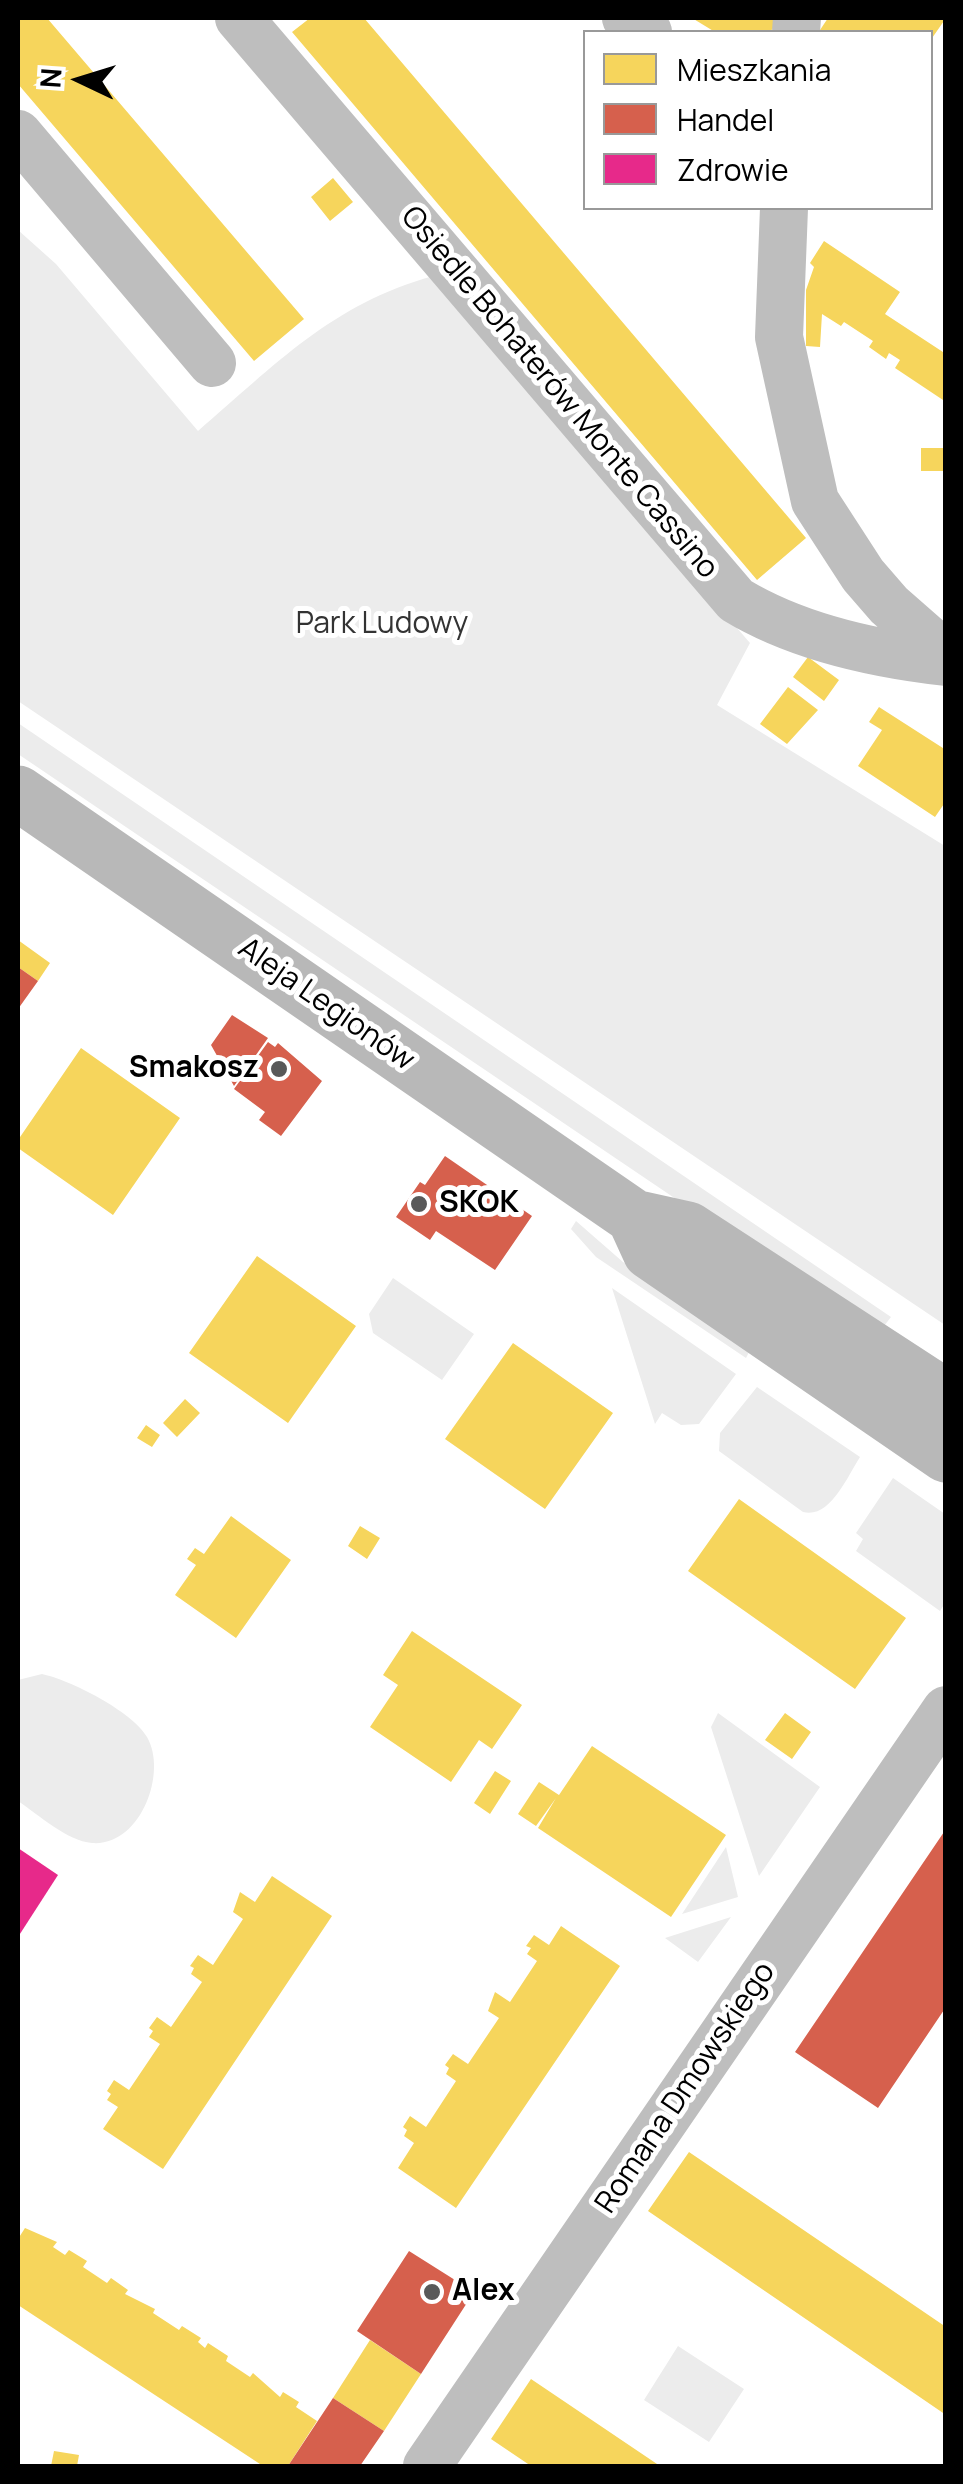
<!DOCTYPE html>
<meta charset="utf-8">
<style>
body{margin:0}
#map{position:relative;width:963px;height:2484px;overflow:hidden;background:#fff;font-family:Manrope,sans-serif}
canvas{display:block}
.frame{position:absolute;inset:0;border:20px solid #000;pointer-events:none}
.legend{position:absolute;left:583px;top:30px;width:350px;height:180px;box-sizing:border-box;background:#fff;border:2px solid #999;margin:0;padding:12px 18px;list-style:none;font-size:30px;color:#000}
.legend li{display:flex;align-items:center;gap:20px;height:50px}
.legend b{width:50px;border:2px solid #999}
.north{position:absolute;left:30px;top:30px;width:100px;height:100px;-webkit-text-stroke:8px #fff;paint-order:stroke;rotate:274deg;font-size:28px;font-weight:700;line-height:40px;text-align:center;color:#000}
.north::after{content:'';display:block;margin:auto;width:35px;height:45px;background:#000;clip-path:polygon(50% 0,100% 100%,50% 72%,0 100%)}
</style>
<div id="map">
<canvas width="963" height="2484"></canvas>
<div class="frame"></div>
<ul class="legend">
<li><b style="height:28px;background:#f6d55c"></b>Mieszkania</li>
<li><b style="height:28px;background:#d6604d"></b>Handel</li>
<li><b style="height:28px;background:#e7298a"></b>Zdrowie</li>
</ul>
<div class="north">N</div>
</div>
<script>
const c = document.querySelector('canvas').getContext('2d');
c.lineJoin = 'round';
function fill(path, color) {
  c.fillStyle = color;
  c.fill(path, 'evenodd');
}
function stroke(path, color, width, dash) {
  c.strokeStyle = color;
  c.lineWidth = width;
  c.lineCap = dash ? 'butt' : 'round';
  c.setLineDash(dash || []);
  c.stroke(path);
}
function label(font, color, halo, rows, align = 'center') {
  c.font = font + ' Manrope,sans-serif';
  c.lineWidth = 10;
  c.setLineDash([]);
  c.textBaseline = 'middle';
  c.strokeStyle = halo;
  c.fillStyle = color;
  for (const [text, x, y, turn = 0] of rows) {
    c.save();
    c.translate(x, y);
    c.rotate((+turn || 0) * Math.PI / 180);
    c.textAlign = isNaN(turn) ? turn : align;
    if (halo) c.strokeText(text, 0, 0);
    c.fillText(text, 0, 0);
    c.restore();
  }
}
fill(new Path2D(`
 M18 230 56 264 198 431C275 365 332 304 433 276L750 643 717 705 945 846V1325L18 701Z
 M18 723 891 1317 877 1335 18 754Z
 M576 1221 623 1262 750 1350 746 1358 596 1257 571 1229Z
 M393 1278 474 1334 442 1380 373 1333 369 1314Z
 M612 1288 736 1374 699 1424 681 1425 662 1413 655 1424Z
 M757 1387 860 1457C847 1477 830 1519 803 1512L719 1451 720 1433Z
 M893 1478 945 1514V1603L940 1611 856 1551 863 1539 856 1533Z
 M42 1674C70 1680 132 1711 147 1737 168 1773 140 1847 92 1843 67 1841 39 1815 18 1801V1680Z
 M718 1713 820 1787 759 1876 711 1727Z
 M726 1847 738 1897 682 1914Z
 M731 1917 698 1962 665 1938Z
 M678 2346 744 2389 709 2442 644 2400Z`), '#ececec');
fill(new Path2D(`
 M18 18H47L304 319 254 361 18 84Z
 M310 18H364L806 538 757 580 292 32Z
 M692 18H781L770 32H715Z
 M828 18H946L930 41V32H824L820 30Z
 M333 178 353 202 330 221 311 197Z
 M824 241 900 292 885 314 946 354V402L895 368 900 360 889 353 886 359 869 347 873 341 844 322 841 326 822 314 820 347 806 346V290L814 267 810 263Z
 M921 448H946V471H921Z
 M808 657 839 680 824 701 793 677Z
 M788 687 818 710 787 744 760 724Z
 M879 707 946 750V801L935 817 858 766 882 730 869 722Z
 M18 940 50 963 38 981 18 967Z
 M81 1048 180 1118 113 1215 18 1148V1140Z
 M257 1256 356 1326 288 1423 189 1353Z
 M513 1343 613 1413 545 1509 445 1439Z
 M185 1399 200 1413 177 1437 163 1423Z
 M146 1425 160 1435 152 1447 137 1438Z
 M739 1499 906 1618 855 1689 688 1571Z
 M231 1516 291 1560 236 1638 175 1595 196 1565 187 1559 195 1548 204 1554Z
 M360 1526 380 1538 367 1559 348 1546Z
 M412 1631 522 1705 492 1749 479 1740 451 1782 370 1727 398 1685 383 1675Z
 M785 1713 811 1732 792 1759 765 1740Z
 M592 1746 726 1835 671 1917 538 1828 556 1798 536 1826 518 1814 539 1782 559 1795Z
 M495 1771 511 1781 490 1814 474 1803Z
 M272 1876 332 1916 163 2169 103 2129 118 2107 107 2100 111 2094 107 2091 114 2080 129 2090 160 2044 149 2037 153 2031 149 2028 157 2017 171 2027 202 1982 191 1974 194 1968 190 1966 198 1955 213 1965 243 1919 233 1912 240 1892 255 1902Z
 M561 1926 620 1966 456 2208 398 2168 414 2143 404 2136 407 2130 403 2127 410 2116 426 2127 456 2081 446 2074 449 2068 445 2065 453 2054 468 2064 499 2018 488 2011 495 1992 510 2002 537 1961 527 1954 531 1948 526 1946 534 1935 549 1945Z
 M689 2152 946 2327V2415L648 2211Z
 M25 2228 57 2242 53 2247 65 2255 69 2250 87 2261 83 2267 107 2283 111 2278 128 2290 125 2294 155 2309 153 2313 179 2330 182 2326 201 2338 198 2342 205 2348 208 2343 228 2356 226 2361 250 2377 253 2373 280 2397 283 2392 299 2402 296 2407 317 2421 288 2466H263L18 2305V2239Z
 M370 2340 421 2374 384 2431 333 2398Z
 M531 2379 660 2466H531L491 2439Z
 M54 2451 79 2455 77 2466H51Z`), '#f6d55c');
fill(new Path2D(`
 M18 967 38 981 18 1009Z
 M232 1015 268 1038 234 1086 211 1045Z
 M268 1042 275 1047 278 1043 322 1081 281 1136 259 1120 265 1112 234 1089Z
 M445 1156 532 1216 495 1270 436 1231 430 1240 396 1217 420 1182 425 1185Z
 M946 1829V2007L878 2108 795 2052Z
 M409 2251 474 2292 421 2374 357 2331Z
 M333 2398 384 2431 360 2466H288Z`), '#d6604d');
fill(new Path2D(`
 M18 1848 58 1875 18 1937Z`), '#e7298a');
stroke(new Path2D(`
 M239 18 736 600C797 637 875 654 946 662
 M626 18 648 32
 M796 32 797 18
 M18 134 212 363
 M784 208 779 337 815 501 863 575 889 605 946 655
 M427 2466 946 1710`), '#bebebe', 48);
stroke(new Path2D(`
 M18 793 634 1217 688 1229 946 1397
 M634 1217 650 1252 946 1455`), '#b8b8b8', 55);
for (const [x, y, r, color] of [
 [279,1069,10,"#595959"],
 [419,1204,10,"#595959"],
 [432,2292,10,"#595959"]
]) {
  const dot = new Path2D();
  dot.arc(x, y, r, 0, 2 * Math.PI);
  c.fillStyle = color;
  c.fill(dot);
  stroke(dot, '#fff', 4);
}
label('30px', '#000', '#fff', [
 ["Osiedle Bohaterów Monte Cassino",559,393,50],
 ["Aleja Legionów",326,1005,35],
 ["Romana Dmowskiego",686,2088,-56]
]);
label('30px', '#333', '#fff', [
 ["Park Ludowy",382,625]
]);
label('bold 30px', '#000', '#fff', [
 ["Smakosz",259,1069,"right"],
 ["SKOK",439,1204],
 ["Alex",452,2292]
], 'left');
</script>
